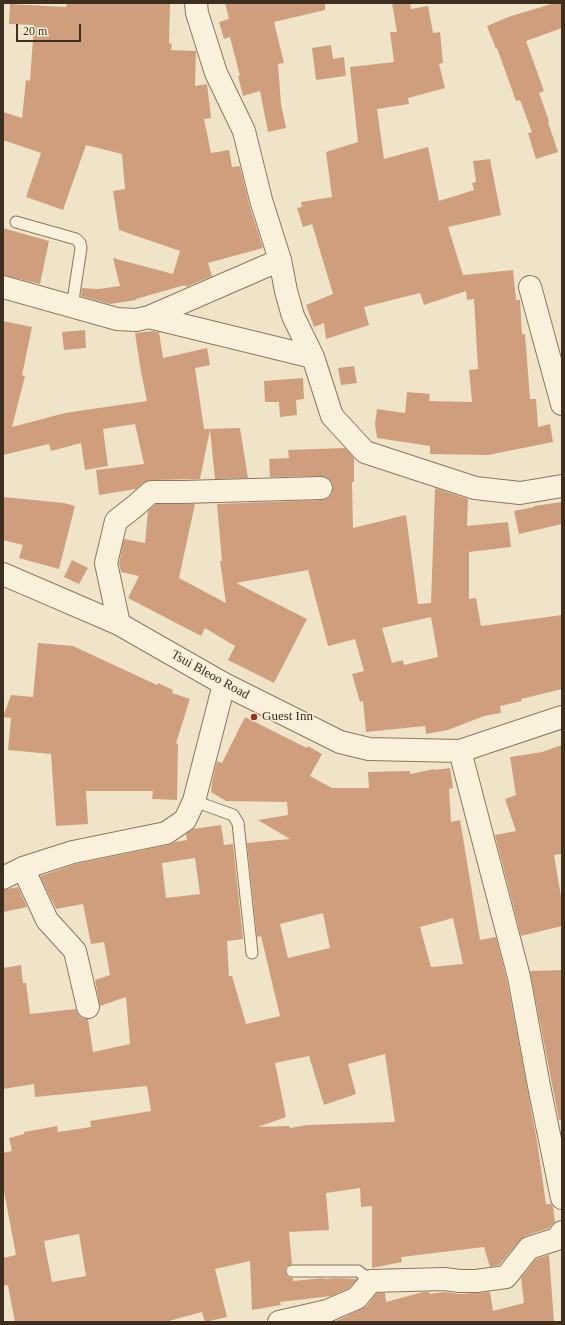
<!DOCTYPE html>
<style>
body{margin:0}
#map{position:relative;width:565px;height:1325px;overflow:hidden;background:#f0e4c8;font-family:"Times New Roman",serif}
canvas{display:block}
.frame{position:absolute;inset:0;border:4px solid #3d2e20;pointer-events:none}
.scale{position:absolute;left:16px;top:24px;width:65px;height:18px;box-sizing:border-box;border:2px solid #3d2e20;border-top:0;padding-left:5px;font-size:12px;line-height:14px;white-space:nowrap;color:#3d2e20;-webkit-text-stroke:3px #f7eed8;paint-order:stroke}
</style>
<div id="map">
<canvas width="565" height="1325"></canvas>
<div class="frame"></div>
<div class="scale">20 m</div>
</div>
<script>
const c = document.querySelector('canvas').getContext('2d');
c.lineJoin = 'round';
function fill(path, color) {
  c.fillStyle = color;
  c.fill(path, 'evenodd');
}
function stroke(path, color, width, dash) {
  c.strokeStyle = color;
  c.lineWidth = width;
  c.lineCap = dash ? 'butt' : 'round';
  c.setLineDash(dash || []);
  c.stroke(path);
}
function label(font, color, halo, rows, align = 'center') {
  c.font = font + ' "Times New Roman",serif';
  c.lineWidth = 3;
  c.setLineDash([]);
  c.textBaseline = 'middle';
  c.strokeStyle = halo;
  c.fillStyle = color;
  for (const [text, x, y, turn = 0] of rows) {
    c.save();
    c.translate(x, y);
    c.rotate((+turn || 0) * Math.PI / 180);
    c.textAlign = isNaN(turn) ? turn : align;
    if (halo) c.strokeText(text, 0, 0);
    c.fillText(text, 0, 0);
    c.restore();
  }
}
fill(new Path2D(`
 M67 3H170L169 43 172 44 171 50 196 51 195 86 207 84 211 118 204 119 211 153 229 150 232 167 240 166 249 204 263 248 208 263 212 276 186 287 185 285 136 299V300L110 304 81 296 82 288 98 289 120 286 113 258 173 274 180 251 119 230 113 191 125 189 122 154 86 145 63 210 26 197 41 153 3 140V112L22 118 26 80 30 81 34 25 9 24 10 4 66 7Z
 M225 3H325V10L274 22 284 63 278 64 281 104 286 128 268 132 260 91 243 96 238 76H240L230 37 224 39 219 22 229 19Z
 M392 3H410L411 9 428 6 433 33 440 32 443 63 439 64 445 88 408 98 409 104 377 109 384 159 428 147 439 201 474 190 472 183 476 182 473 161 490 159 501 215 448 227 463 275 513 270 516 300H520L522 334H525L530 399H536L538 427 550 424 553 442 488 455 430 454V446L377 438 375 424 377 409 405 413 407 392 430 394 429 401 472 402 469 370 478 369 474 299 467 300 466 291 424 305 420 293 364 307 369 325 326 339 324 323 314 327 306 305 333 294 312 224 303 227 297 208 302 207 301 202 332 197 326 152 358 142 350 67 394 62 390 32H397Z
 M555 3H562V28L526 41 544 91 539 93 549 121 548 122 558 152 536 159 528 133 532 132 520 100 516 101 497 48 496 49 487 26 511 16Z
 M331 45 333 59 344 57 346 76 316 80 312 48Z
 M3 228 49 241 40 284 3 275Z
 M3 321 32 327 22 375 25 376 12 427 65 413 147 401 141 372 135 333 153 331 159 332 163 358 207 348 210 365 195 368 204 429 240 428 248 478 215 479 210 430 200 479 151 480 143 483 136 489 99 495 96 470 144 464 135 424 103 429 108 466 85 470 81 443 51 451 49 444 3 455Z
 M85 330 86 348 64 350 62 332Z
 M354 366 357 383 341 385 338 368Z
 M303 378 304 399 296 400 297 415 280 417 279 402H265L264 381Z
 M345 448 354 458V482H352L353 528 406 515 418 604 431 603 435 488 468 499 467 526 508 522 511 547 469 552V599L476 598 481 626 562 615V689L521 699 522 701 500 706 501 713 484 716 448 730 426 734 425 726 366 732 363 701 360 702 352 674 364 671 355 639 328 646 308 570 236 583 307 619 274 683 228 660 235 646 205 628 201 636 128 598 139 576 121 572 119 563 124 539 145 543 148 511 156 504H195L179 578 226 603 220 561H222L217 504 321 500 327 499 332 494 333 488 332 482 327 477 321 476 270 477 269 459 289 458 288 450ZM431 617 438 657 404 665 403 660 392 663 382 628Z
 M3 497 64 503 75 506 59 569 19 558 23 545 3 540Z
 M562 502V524L519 534 514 511 534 507V506Z
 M72 560 88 568 79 584 64 577Z
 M38 643 73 646 157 685 158 683 173 690 172 693 190 699 176 743 178 744 177 800 152 799 153 791H86L88 824 56 826 51 754 8 750 11 718 3 717 11 695 33 697Z
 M245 717 307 748 308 746 322 754 310 776 332 788H369L368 772 410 771V774L434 769V770L450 768 453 788 449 789 451 822 460 820 480 940 496 937 507 980 537 1141 546 1204H551L553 1207 555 1222 549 1228 525 1236 520 1240 499 1265 490 1267 484 1247 401 1257 402 1262 372 1268V1206L361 1207 360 1188 326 1193 329 1230 289 1232 292 1264 286 1267 285 1271 288 1277 293 1278V1281L324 1278V1279L337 1278 357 1279 349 1288 331 1296 280 1302 281 1305 252 1310 250 1261 215 1269 227 1317 205 1322 202 1312 165 1322H15L8 1285 3 1286V1258L16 1255 3 1186V1153L12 1151 9 1138 24 1134V1132L57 1126 58 1132 91 1127 90 1121 151 1111 147 1086 35 1097 34 1084 3 1089V968L21 965 23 983H26L30 1014 76 1009 79 1016 84 1019H88L93 1052 130 1044 126 997 100 1006 95 980 110 975 104 942 91 944 83 904 56 909 40 876 76 864 168 845 175 842 187 840 186 834 193 829 221 825 224 845 233 844 243 939 227 941 229 976H232L246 1024 280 1016 261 936 257 937 247 843 290 839 258 820 288 815 287 802 226 801 211 792 212 782 217 761 222 763ZM195 858 200 894 166 898 162 863ZM323 913 330 948 288 958 280 924ZM453 918 463 964 431 967 420 927ZM385 1054 395 1122 307 1125 290 1128 289 1126 258 1127 286 1117 275 1063 309 1056 324 1105 356 1094 348 1064ZM79 1234 86 1276 52 1282 44 1241Z
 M562 745V854L554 855 562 902V926L521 936 495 835 516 831 505 799 516 795 510 757 542 752Z
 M18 887 27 907 3 912V890Z
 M562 970V1120H559L530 971Z
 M549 1255 554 1322H336V1321L362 1309 367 1306 377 1293H385L386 1302 423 1292H429L430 1294 444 1292 460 1294 490 1292 493 1311 524 1303 521 1278 536 1259Z`), '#cf9f7d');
const service = new Path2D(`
 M16 222 76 239 80 243 81 248 72 307
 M194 801 233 815 238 823 252 953
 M292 1271H358L371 1281`);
const minor = new Path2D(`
 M196 3 197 13 216 73 244 131 261 200 280 260 286 291 293 316 313 357 332 416 365 452 475 488 520 493 562 486
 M3 287 117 319 136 320 149 317 280 260
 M530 287 562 404
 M149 317 313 357
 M119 624 106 563 116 521 134 507 151 492H183L321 488
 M460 751 519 977 539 1086 562 1198
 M23 868 47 920 75 951 88 1007
 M3 878 23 868 73 852 166 833 185 820 194 801 224 684
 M279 1322 327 1311 357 1298 371 1281 444 1279 460 1281H476L506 1277 529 1248 557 1239 562 1232`);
const tertiary = new Path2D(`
 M3 574 119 624 224 684 340 742 369 749 460 751 562 717`);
stroke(service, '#8d765c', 13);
stroke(minor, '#8d765c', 24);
stroke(tertiary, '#8d765c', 24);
stroke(service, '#faf1dc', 11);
stroke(minor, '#faf1dc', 22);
stroke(tertiary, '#faf1dc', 22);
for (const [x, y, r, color] of [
 [254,717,4,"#9e2a2b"]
]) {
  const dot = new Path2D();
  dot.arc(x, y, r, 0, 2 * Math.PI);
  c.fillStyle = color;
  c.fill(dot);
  stroke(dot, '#f7eed8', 1.5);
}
label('13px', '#3d2e20', '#f7eed8', [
 ["Tsui Bleoo Road",210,675,29]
]);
label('13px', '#3d2e20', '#f7eed8', [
 ["Guest Inn",262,717]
], 'left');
</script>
